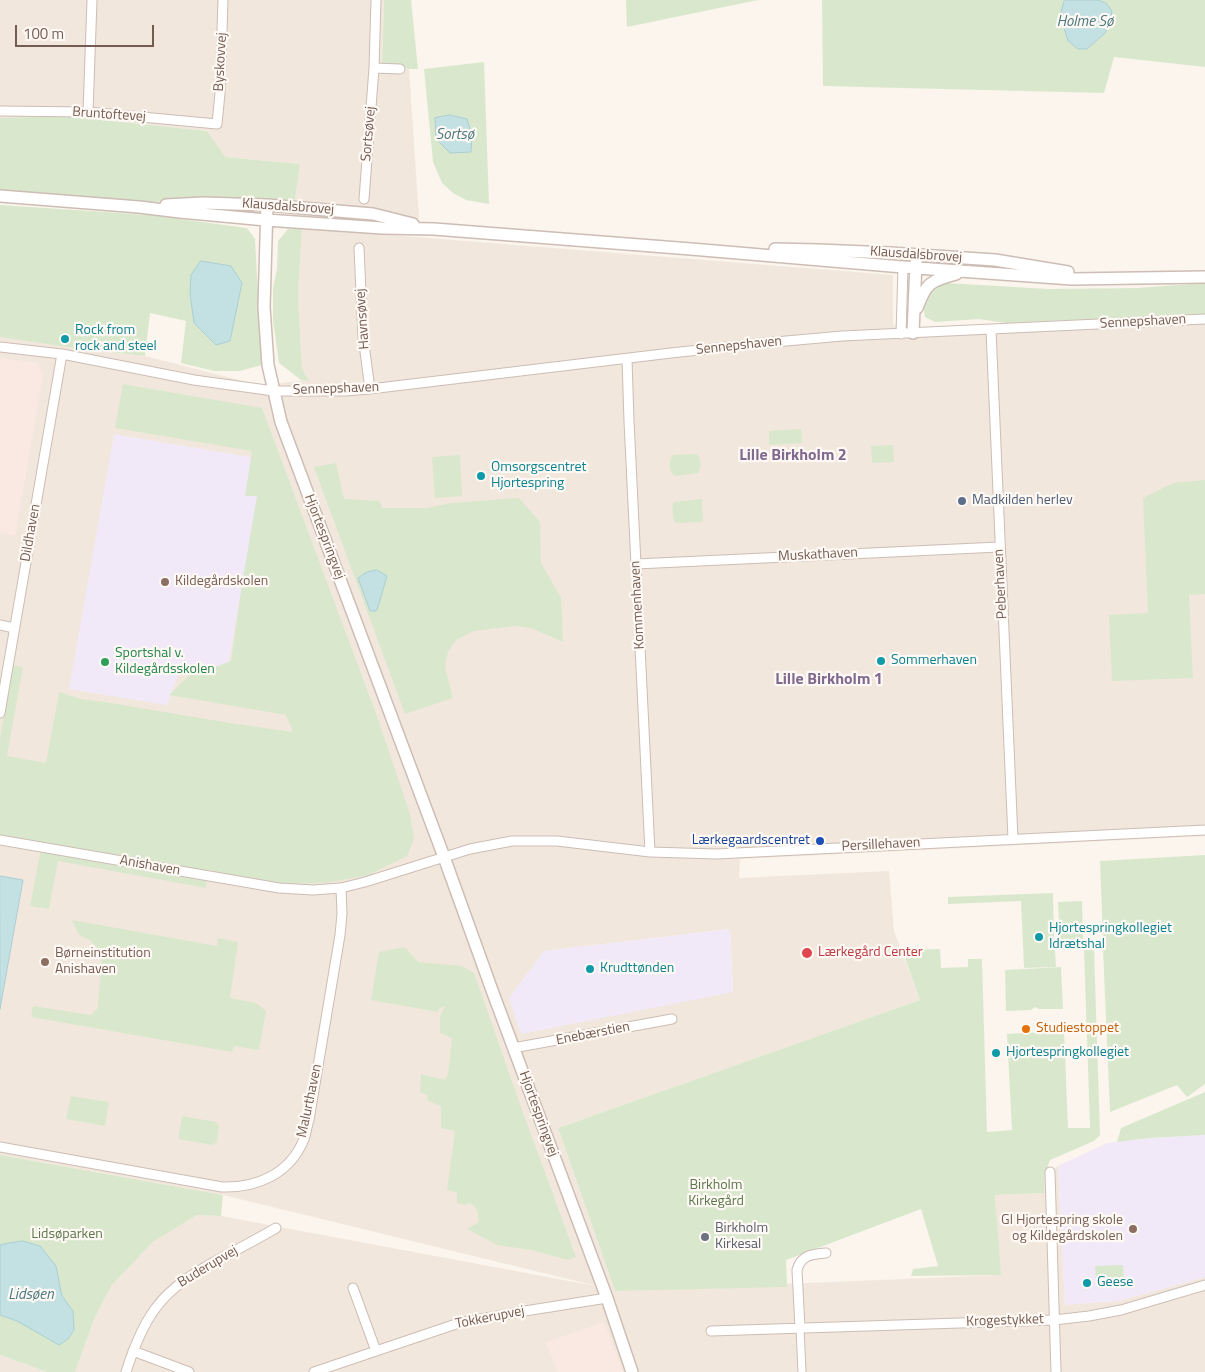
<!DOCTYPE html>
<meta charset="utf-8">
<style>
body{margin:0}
#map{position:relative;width:1205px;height:1372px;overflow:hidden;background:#fbf5ed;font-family:"Titillium Web",sans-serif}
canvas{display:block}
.scale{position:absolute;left:15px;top:25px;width:139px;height:22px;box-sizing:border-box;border:2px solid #745c52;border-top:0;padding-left:6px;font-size:15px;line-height:18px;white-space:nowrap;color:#745c52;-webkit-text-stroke:4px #fef9f4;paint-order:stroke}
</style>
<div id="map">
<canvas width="1205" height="1372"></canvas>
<div class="scale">100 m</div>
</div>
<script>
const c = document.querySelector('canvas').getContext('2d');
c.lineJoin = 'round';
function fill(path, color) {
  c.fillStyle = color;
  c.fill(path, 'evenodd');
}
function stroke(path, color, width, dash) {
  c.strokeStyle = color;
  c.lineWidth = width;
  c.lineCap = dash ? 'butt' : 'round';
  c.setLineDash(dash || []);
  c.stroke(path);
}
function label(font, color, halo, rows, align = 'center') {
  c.font = font + ' "Titillium Web",sans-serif';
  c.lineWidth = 4.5;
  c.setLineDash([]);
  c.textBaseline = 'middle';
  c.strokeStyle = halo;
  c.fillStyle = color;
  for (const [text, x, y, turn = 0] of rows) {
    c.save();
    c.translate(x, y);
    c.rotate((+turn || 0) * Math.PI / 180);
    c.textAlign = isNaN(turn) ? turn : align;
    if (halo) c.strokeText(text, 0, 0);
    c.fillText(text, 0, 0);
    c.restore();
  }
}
fill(new Path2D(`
 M0 0H384L382 62 409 69 419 219 364 207 295 201 300 164 224 157 207 131 65 116 0 118Z
 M0 223 42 339 88 350 145 356 259 385 308 380 302 368 298 295 302 228 893 275V325L941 332 1205 315V836L740 859 739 878 889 871 894 931 920 1000 558 1128 615 1291 1000 1275 995 1195 1044 1193V1176L1058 1166 1065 1304 1118 1301 1205 1277V1372H75L95 1317 112 1285 153 1242 197 1215 221 1216 601 1287 223 1195 0 1155ZM730 929 733 992 545 951Z
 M0 1355 47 1372H0Z`), '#f2e7dc');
fill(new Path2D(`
 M0 358 38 363 43 376 15 536 0 533Z
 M604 1322 623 1372H557L546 1342Z`), '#fae8e3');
fill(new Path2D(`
 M114 434 250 457 258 494 227 673 180 670 167 705 69 689Z
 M730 929 733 992 521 1034 509 998 544 951Z
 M1205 1135V1277L1118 1301 1065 1305 1058 1166 1107 1143 1150 1138Z`), '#f2e9f8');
fill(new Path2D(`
 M384 0H411L418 69H409L382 63Z
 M626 0H758L627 27Z
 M822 0H1066L1064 1 1106 3 1098 0H1205V67L1114 57 1104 93 823 86Z
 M484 62 489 204 466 200 453 193 442 183 433 162 424 69Z
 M65 116 207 131 225 157 300 164 295 201 204 199 136 203 0 192V118Z
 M0 205 150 215 247 228 255 239 262 365 240 371H214L181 363 186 321 150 313 145 356 88 350 0 337Z
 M302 228 298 295 302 368 309 381 301 380 279 363 273 320V288L277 269 278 241 288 229Z
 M946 283 1048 289 1138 288 1205 283V314L1006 323 979 319 935 322 925 317 923 303 934 287Z
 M123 384 262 408 378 719 410 814 414 839 407 856 366 876 325 883 278 884 208 870 206 888 58 861 49 909 30 906 42 843 0 836V740L12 665 23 667 7 756 46 763 59 692 81 699 105 702 230 723 293 732 286 715 169 695 193 672 218 666 231 661 242 584 257 496H245L252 451 115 428Z
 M801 429 802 443 769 445V431Z
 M893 445 894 462 872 463 871 446Z
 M697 454C701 458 702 469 698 473L675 476C669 472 668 460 673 455Z
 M460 455 462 496 435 498 432 457Z
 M336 463 344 499 380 501 382 508H427L451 503 519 498 540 522 541 563 561 598 563 642 531 628 515 626 474 631 456 640 448 652 445 667 453 698 405 714 314 467Z
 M1205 480V594L1189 595 1193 678 1112 681 1109 615 1148 613 1143 498 1173 483Z
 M702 499 703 522 677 523 674 521 672 505 674 502Z
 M1205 855V1084L1187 1097 1177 1085 1110 1112 1103 949H1094L1100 1135 1094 1141 1050 1160 1044 1176V1193L995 1195 1001 1275 911 1276 913 1269 938 1266 921 1209 786 1260 787 1287 615 1291 558 1128 920 1000 902 950 940 949 941 968 968 967V959H982L987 1132 1012 1130 1007 1034 1064 1031 1068 1128H1090L1084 950H1055L1056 967 1024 968 1021 901 948 904V897L1053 893 1054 941 1103 939 1100 861Z
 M1082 901 1083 939 1060 940 1058 902Z
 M72 920 217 946 218 938 238 942 230 998 256 1003 266 1011 259 1050 234 1046 232 1052 31 1017 33 1006 91 1015 98 1008 102 954 90 940 79 935Z
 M405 947 418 962 462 966 474 973 522 1110 576 1257 568 1260 531 1250 497 1245 467 1229 479 1222 477 1209 470 1203 465 1205 457 1203V1193L447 1190 455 1131 441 1128V1106L428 1101 427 1095 420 1092 421 1074 445 1080 448 1074 452 1038 440 1033V1016L445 1006 438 1009V1012L371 1000 379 952Z
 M1061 967 1063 1009H1039L1035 1007 1031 1010 1006 1011 1005 970Z
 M1205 1092V1135L1150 1138 1117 1142 1121 1128Z
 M71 1096 109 1102 105 1126 66 1119Z
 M182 1116 216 1122 219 1126 217 1142 212 1145 178 1139Z
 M0 1155 223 1195 221 1216 197 1215 153 1242 112 1285 95 1317 75 1372H47L0 1355Z
 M1123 1265 1124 1279 1096 1280 1095 1266Z`), '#d9e8cd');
const water = new Path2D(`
 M1066 0H1098L1106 3 1112 11 1110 23 1105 33 1087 49H1078L1068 41 1060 16 1064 1Z
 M450 115 467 119 472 135 471 152 450 153 436 139 435 118Z
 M201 261 231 266 242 283 230 341 216 345 194 323 190 294 191 275Z
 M377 570 387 576 378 607 376 611H370L358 578 367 572Z
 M0 876 23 880 0 1009Z
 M23 1241 40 1246 56 1266 62 1296 73 1311 74 1330 68 1339 59 1345 17 1321 0 1315V1245L4 1244Z`);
fill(water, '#c3e0e3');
stroke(water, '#abcfd4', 1);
const pedestrian = new Path2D(`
 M800 1328 802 1372`);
const minor = new Path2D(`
 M374 68 400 69
 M0 111 88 112 217 124 220 93 223 0
 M88 112 92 0
 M364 199 374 68 376 0
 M359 248 363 337 370 389
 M991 330 1013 839
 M901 334 903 267
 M0 347 62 354 194 380 274 391H345L370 389 671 353 764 343 842 336 1205 319
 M627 359 629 421 650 852
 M636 564 999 547
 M0 625 14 628
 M0 713 62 354
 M0 840 279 888 313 890 341 888 365 882 470 849 512 841H557L650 852 716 854 1205 830
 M513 1048 672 1019
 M0 1147 222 1187C257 1188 290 1174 304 1139 306 1133 307 1126 309 1120L340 935 342 914 341 888
 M1050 1172 1056 1372
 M353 1288 376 1351
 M800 1328 797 1270C801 1255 812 1254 826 1253
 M711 1331 1054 1320 1089 1316 1121 1310 1205 1285
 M133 1351 189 1372
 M126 1372C133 1350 141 1328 155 1309 173 1284 198 1271 225 1256 242 1247 259 1238 276 1228
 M314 1372 459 1323 525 1311 607 1298`);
const tertiary = new Path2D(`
 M0 196 139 207 180 212 266 220 382 228 434 229 691 249 903 267 1072 279 1205 277
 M166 205 203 203 267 205 373 214 413 224
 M267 205 264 307 268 365 281 422 444 857 493 993 607 1298 632 1372
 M775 249 818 250 890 253 995 260 1068 272
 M917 308C926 283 930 281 956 274
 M913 333 916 262`);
stroke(pedestrian, '#cdbdb4', 9);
stroke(minor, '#cdbdb4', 11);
stroke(tertiary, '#cdbdb4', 14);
stroke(pedestrian, '#fff', 7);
stroke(minor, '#fff', 9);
stroke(tertiary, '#fff', 11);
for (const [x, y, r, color] of [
 [65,339,5,"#0f9aa8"],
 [481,476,5,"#0f9aa8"],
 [962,501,5,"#5c6f8a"],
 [165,582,5,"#8d6e63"],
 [881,661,5,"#0f9aa8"],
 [105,662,5,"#2e9e5b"],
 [820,841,5,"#1a4fb4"],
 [1039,937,5,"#0f9aa8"],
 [807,953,6,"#e0444e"],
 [45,962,5,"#8d6e63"],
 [590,969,5,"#0f9aa8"],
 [1026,1029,5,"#e8710a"],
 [996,1053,5,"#0f9aa8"],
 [1133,1229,5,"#8d6e63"],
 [705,1237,5,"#6b7280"],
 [1087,1283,5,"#0f9aa8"]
]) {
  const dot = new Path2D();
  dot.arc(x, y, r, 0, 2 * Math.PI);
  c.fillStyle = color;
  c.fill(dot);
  stroke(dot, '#fef9f4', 2);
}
label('14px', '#745c52', '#fef9f4', [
 ["Byskovvej",221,62,-87],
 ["Bruntoftevej",109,115,4],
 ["Sortsøvej",369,134,-85],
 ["Klausdalsbrovej",288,207,4],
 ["Klausdalsbrovej",916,255,4],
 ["Havnsøvej",363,319,-94],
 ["Sennepshaven",1143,322,-3],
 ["Sennepshaven",739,346,-6],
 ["Sennepshaven",336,389,-2],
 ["Dildhaven",31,533,-80],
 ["Hjortespringvej",324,537,69],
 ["Muskathaven",818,555,-3],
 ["Peberhaven",1001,584,-93],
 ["Kommenhaven",638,605,-93],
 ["Persillehaven",881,845,-3],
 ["Anishaven",150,866,10],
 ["Enebærstien",593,1034,-11],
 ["Malurthaven",310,1101,-78],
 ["Hjortespringvej",538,1114,70],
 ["Buderupvej",208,1267,-31],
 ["Tokkerupvej",490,1318,-11],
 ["Krogestykket",1005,1321,-2]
]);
label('14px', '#0d838f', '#fef9f4', [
 ["Rock from",75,331],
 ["rock and steel",75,347],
 ["Omsorgscentret",491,468],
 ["Hjortespring",491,484],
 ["Sommerhaven",891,661],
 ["Hjortespringkollegiet",1049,929],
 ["Idrætshal",1049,945],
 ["Krudttønden",600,969],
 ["Hjortespringkollegiet",1006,1053],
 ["Geese",1097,1283]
], 'left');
label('14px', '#4e5e75', '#fef9f4', [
 ["Madkilden herlev",972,501]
], 'left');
label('14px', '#785e54', '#fef9f4', [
 ["Kildegårdskolen",175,582],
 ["Børneinstitution",55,954],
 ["Anishaven",55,970],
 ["Gl Hjortespring skole",1123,1221,"right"],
 ["og Kildegårdskolen",1123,1237,"right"]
], 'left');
label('14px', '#27864d', '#fef9f4', [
 ["Sportshal v.",115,654],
 ["Kildegårdsskolen",115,670]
], 'left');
label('14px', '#164399', '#fef9f4', [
 ["Lærkegaardscentret",810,841]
], 'right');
label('14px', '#be3a42', '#fef9f4', [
 ["Lærkegård Center",818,953]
], 'left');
label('14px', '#c56008', '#fef9f4', [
 ["Studiestoppet",1036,1029]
], 'left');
label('14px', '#5b784b', '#fef9f4', [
 ["Birkholm",716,1186],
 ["Kirkegård",716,1202],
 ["Lidsøparken",67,1235]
]);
label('14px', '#5b616d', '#fef9f4', [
 ["Birkholm",715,1229],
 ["Kirkesal",715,1245]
], 'left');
label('italic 15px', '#4a777e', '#fef9f4', [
 ["Holme Sø",1085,22],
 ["Sortsø",455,135],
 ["Lidsøen",31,1295]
]);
label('bold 16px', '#816a8f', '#fef9f4', [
 ["Lille Birkholm 2",793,456],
 ["Lille Birkholm 1",829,680]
]);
</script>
